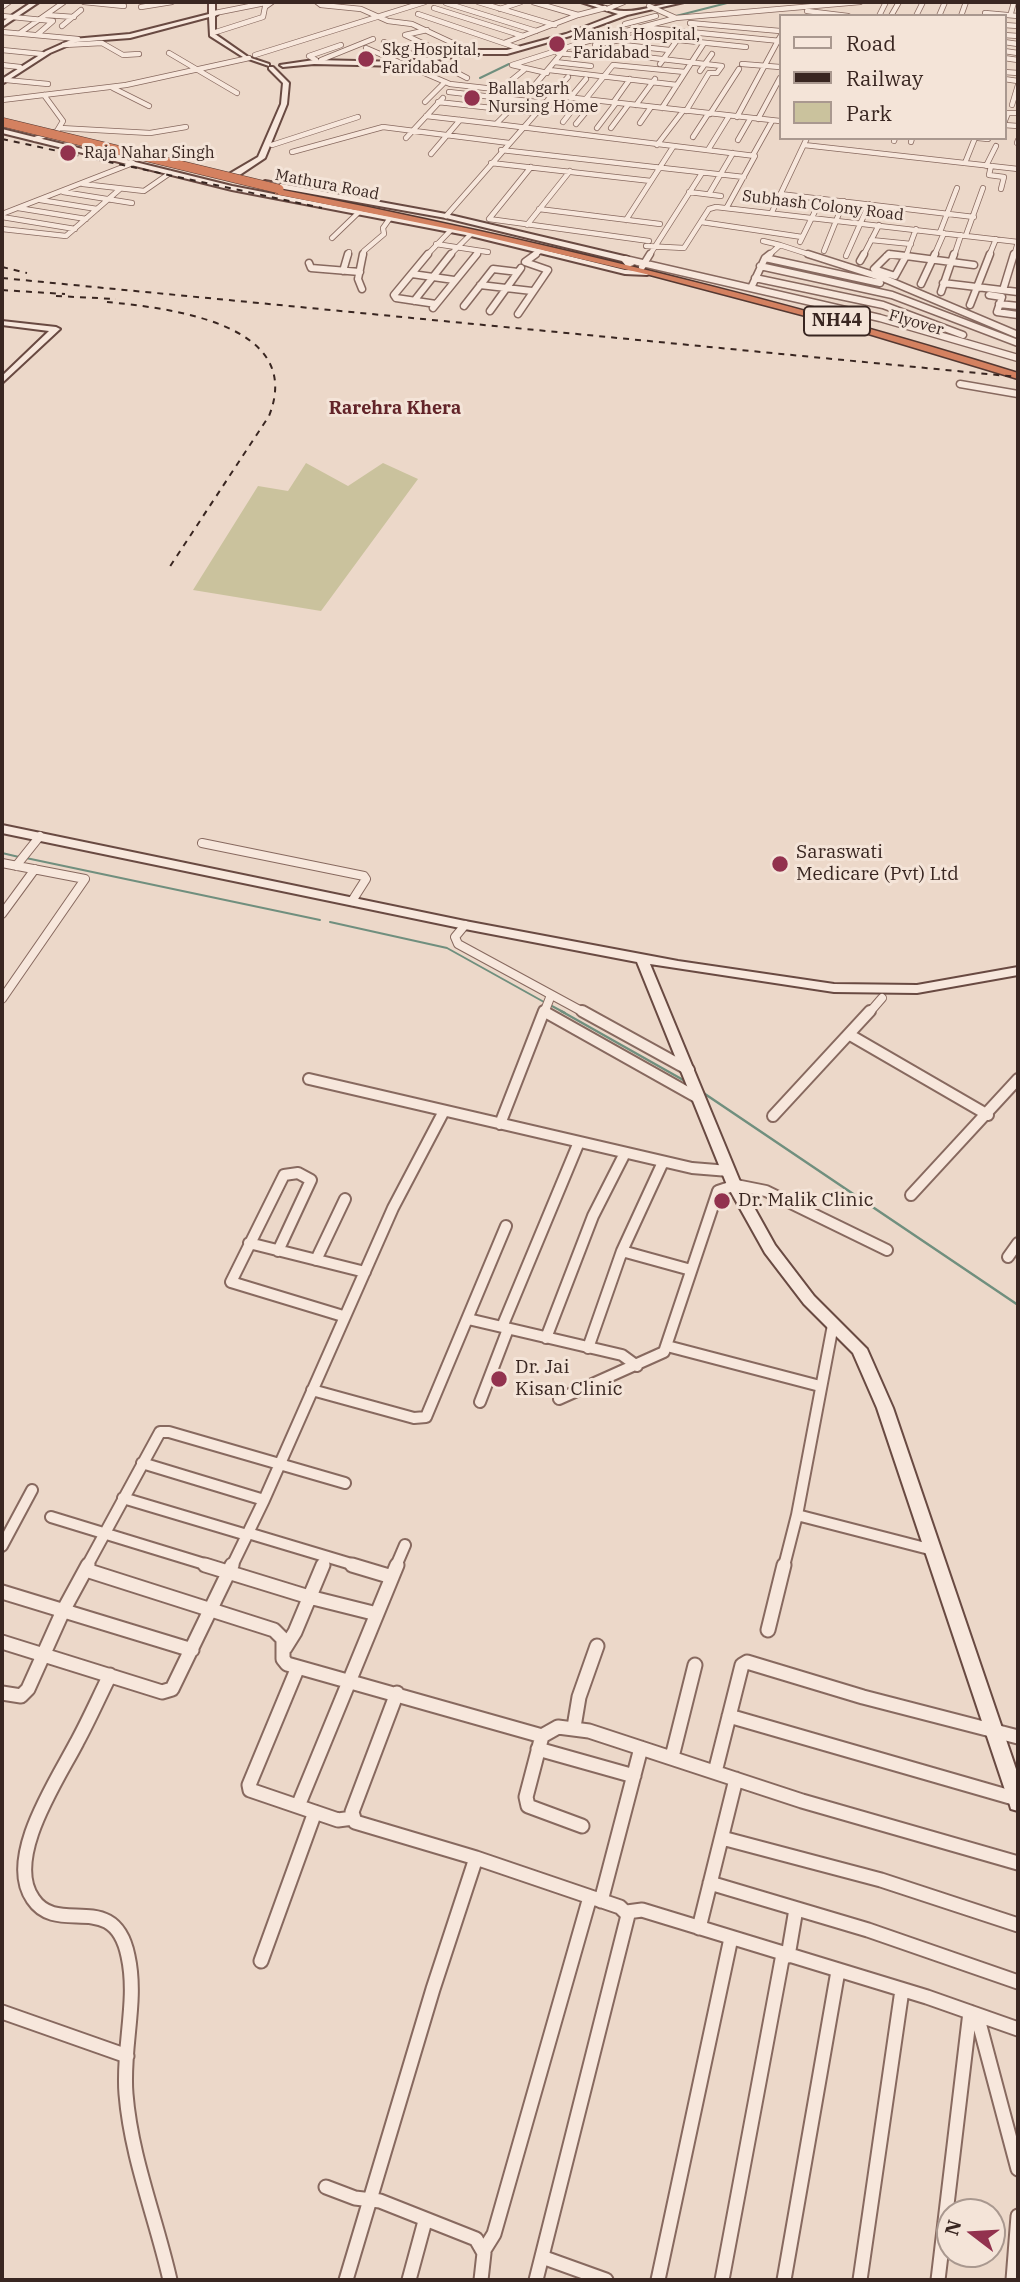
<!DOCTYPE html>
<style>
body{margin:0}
#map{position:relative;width:1020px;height:2282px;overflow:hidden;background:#ecd8c9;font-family:"IBM Plex Serif",serif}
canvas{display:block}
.frame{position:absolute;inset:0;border:4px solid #392621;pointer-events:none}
.legend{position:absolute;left:779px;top:14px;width:228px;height:126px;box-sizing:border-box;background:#f4e4d8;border:2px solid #a9988f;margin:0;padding:9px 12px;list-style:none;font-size:21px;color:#392621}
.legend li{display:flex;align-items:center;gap:14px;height:35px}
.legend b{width:35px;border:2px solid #a9988f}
.north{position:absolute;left:936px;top:2198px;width:70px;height:70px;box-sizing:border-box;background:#f4e4d8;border:2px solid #a9988f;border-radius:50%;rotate:287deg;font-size:19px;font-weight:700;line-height:28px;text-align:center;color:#392621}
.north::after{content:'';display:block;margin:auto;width:24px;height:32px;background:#92324e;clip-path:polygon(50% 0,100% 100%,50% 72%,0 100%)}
</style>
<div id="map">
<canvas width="1020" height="2282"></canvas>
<div class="frame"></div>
<ul class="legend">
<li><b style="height:9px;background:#f7e7dc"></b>Road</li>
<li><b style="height:9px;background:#392621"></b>Railway</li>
<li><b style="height:19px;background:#cac29d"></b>Park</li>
</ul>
<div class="north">N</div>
</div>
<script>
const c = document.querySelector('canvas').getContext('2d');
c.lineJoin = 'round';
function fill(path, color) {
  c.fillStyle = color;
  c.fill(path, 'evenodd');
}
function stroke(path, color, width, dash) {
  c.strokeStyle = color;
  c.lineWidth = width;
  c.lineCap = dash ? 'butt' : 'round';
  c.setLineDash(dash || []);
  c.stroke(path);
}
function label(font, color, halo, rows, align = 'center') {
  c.font = font + ' "IBM Plex Serif",serif';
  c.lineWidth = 6;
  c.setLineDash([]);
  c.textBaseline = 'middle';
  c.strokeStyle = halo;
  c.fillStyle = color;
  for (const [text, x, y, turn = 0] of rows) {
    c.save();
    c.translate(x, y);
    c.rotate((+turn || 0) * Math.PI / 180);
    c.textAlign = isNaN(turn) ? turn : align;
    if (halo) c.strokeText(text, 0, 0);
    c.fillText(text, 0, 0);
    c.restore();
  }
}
fill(new Path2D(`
 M306 463 348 486 383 463 418 479 321 611 193 590 258 486 288 491Z`), '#cac29d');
stroke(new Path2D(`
 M676 16 731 2
 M480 78 509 64
 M2 853 19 857
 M26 858 320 920
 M330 922 447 948 544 1002
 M550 1005 565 1013`), '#708f7e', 2);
stroke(new Path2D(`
 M561 1011 685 1081
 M702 1092 1018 1305`), '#708f7e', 2.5);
const streetFar4 = new Path2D(`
 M84 2 124 6
 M317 2 321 5 361 9 388 21 412 24 472 52
 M478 2 555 25
 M533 2 578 15
 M446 3 536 31
 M649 6 676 18
 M2 7 9 2
 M141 7 172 2
 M434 8 523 36
 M500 9 521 2
 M607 9 624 2
 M807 11 848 16
 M215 13 270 2
 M985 13 1018 16
 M1011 13 1014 2
 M418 14 518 48
 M46 15 74 17
 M2 16 53 21 38 34
 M879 16 886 2
 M891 16 899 2
 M916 16 923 2
 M939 16 945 2
 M961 16 966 2
 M690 23 780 31
 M625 24 656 16
 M1004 25 1018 26
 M62 26 81 10
 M650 28 780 41
 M427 30 405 35 448 55
 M2 32 78 39
 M216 32 263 17 265 7 272 2
 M20 33 64 2
 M1004 35 1018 36
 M659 38 746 47
 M384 42 426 60
 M1004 42 1018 44
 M504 43 578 15 605 8
 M64 45 102 43 123 55 139 54
 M595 45 645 35 647 28
 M623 45 669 50
 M366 48 450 84 780 121
 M2 50 42 54
 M1004 51 1018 53
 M601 52 722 66 717 73H709L686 111
 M169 53 237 93
 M558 53 596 57
 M255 55 425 2
 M1004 58 1018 60
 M316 60 309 56 341 45
 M321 60 373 39
 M432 60 467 78
 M555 62 591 66
 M660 64 680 36
 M742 64 780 67
 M2 65 20 67
 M549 70 677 85
 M700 71 712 54
 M1004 72 1018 73
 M547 73 512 65 581 43 676 18 860 2
 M1004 79 1018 81
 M6 80 48 84
 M508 83 524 70
 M113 88 149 106
 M449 92 546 103
 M528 93 566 48
 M570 98 586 79
 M2 100 126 85 249 58
 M585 100 613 65 685 72
 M425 102 445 82
 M438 102 537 113
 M613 103 630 79
 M636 105 655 79
 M1012 105 1018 85
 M662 108 704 43
 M710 114 739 69
 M426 116 496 124 510 110
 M737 117 780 37
 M758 119 780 78
 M563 122 581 99
 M640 123 651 107
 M1004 123 1008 113H1018
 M496 124 755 156 727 207
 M576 124 595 101
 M1004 125 1018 126
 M60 128 150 133 186 127
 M597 128 616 103
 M611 128 628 105
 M693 137 708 114
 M406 138 443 98
 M978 138 988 139
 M35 139 57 131 63 121 44 95
 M738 140 750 119
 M894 141 895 138
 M911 142 912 138
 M1017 143 1018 140
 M272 145 358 117
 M657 145 683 111
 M804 145 1018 169
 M501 150 744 177
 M708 150 729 116
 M292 152 383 127 509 143
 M431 154 460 120
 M753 155 772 121
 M491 163 651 181
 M965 163 975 138
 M986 166 996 146
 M991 166 989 175 1004 177 1001 189
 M531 167 489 219 649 241
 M83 184 144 191 170 173
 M63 192 132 203
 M689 192 721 196
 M709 194 733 153
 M780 194 974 217
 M40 200 97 209
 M18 208 86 219
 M539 209 660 224
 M772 212 807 138
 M2 214 133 163
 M446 216 568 77
 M2 217 75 229
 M626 220 673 147
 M701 222 802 237
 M527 225 570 171
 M2 229 66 236 120 189
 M940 232 957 188
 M966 235 983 188
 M332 238 359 212
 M871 240 911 244
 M763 241 780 245
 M800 242 821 199
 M436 244 488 252
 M646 246 684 248 709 209 716 207 1018 242
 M824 251 844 201
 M348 256 349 252
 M363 256 364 251 384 234 383 228 390 218
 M426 256 451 230
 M449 256 471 234
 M475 256 479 251
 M533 256 540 251
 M649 256 702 173
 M768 256 780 245 814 256
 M846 256 869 204
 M863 256 879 225
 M886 256H902
 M906 256 916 229
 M934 256 944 233
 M954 256 961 235
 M989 256 996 239
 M1014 256 1018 242`);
const streetFar3 = new Path2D(`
 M428 254 394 295 396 298 436 304
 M808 254 883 278 1018 335
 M889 254 874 269 895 276 906 256
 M889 254 906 256
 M906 256 974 265
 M765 258 880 283
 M625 259 880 318 1018 358
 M860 261 864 254
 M309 263 311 268 360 272
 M760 266 892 295 1018 343
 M642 267 650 254
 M343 271 348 254
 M412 274 454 280
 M755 278 883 305 963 335
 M943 283 1018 292
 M921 284 935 254
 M480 285 532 291
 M751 288 765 258 770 254
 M362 289 358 279 363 254
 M1003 290 1014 254
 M941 292 954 254
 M989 295 1002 297 997 312 1018 315
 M414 301 451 254
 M999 304 1018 306
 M970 305 990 254
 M464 306 493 269 518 272
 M433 308 477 254
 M490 311 521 268
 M518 314 548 270 525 262 536 254
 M960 384 1018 394`);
const streetFar2 = new Path2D(`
 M202 843 364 876 366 879 352 901
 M2 863 85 879 2 999
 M16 866 40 836
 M2 914 35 869
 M465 925 455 937 458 944 585 1013
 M544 1013 551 995
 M869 1013 882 998`);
const streetFar1 = new Path2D(`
 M582 1011 689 1070
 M545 1012 698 1098
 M850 1035 988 1115
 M309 1079 692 1168 729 1171
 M773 1116 870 1011
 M500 1124 544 1011
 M911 1195 1018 1079
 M249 1243 365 1272
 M278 1251 311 1180 298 1173 284 1175 231 1282 343 1316
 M622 1251 691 1270
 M1008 1257 1018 1243
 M316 1260 345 1199
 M468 1319 622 1355 637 1366
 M502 1327 579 1142
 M546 1338 593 1216 625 1153
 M667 1346 820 1386
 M588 1348 622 1251 663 1162
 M312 1390 414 1418 426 1417 506 1226
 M559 1399 664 1352 718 1191 736 1185 766 1191 887 1250
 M480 1402 508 1329
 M142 1463 264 1500
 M123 1498 247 1535
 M797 1515 833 1325
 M51 1517 211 1566
 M248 1533 358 1566
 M2 1546 32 1490
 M87 1566 160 1432H169L345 1483
 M232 1566 264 1500 393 1208 444 1111
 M322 1566 326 1557
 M396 1566 405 1545
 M784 1566 797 1515 933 1550`);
const street = new Path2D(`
 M205 1565 309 1597 377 1614
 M352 1565 392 1577
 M86 1570 274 1630 283 1639V1659L287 1664 542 1736 558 1727 589 1731 802 1801 1018 1863
 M2 1592 192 1650
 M768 1630 784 1565
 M2 1642 162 1692 172 1689 232 1565
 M285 1648 295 1632 323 1565
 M298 1667 249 1785 250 1790 338 1820 353 1818
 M110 1675C99 1697 89 1720 77 1742 58 1779 4 1858 33 1899 58 1937 114 1888 128 1956 138 2001 122 2048 126 2094 131 2157 156 2218 170 2280
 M2 1693 21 1696 28 1689 63 1611 88 1565
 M397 1693 352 1812 355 1822 476 1858 620 1907 628 1915 536 2280
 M729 1716 1017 1799
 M574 1727 579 1697 597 1646
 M542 1736 526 1797 528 1806 582 1826
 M538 1749 634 1776
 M672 1757 695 1665
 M715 1772 742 1665 747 1662 863 1697 1018 1737
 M298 1806 397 1565
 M722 1838 881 1880 1018 1925
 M710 1883 868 1930 1018 1982
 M601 1901 641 1748
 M627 1912 642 1910 927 1997 1018 2029
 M699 1928 736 1779
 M788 1956 796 1909
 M261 1961 315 1812
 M2 2012 127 2056
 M977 2015 1018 2169
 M326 2187 355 2198 380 2201 476 2239 484 2253 481 2280
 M484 2250 494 2234 590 1897
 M542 2257 606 2280
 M346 2280 433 1989 476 1858
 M409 2280 425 2221
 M658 2280 731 1938
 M722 2280 783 1954
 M784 2280 838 1971
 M860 2280 902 1990
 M938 2280 970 2012
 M1013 2280 1018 2216`);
const secondary = new Path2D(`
 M32 2H39L2 27V22Z
 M209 2H215V12L218 14 215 16V34L248 57 269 64V66L243 57 210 36 209 17 130 38 76 42 50 53 2 84V79L46 51 73 39 130 34 209 14Z
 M581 2C596 1 609 11 624 11 644 12 664 1 684 2L627 15 570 36 507 54H470L402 66 314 64 283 67 280 65 314 60 402 62 470 50H507L566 34 618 14Z
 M269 67H273L289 83 287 104 265 158 235 178H229V174L258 157 281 104 283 83 269 69Z
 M2 129 232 186 471 232 625 270 647 271 651 273 647 275 625 274 471 236 232 190 2 133Z
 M265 181 446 214 628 257 634 265 627 267 622 261 446 218 262 185 261 183Z
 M2 321 56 327 60 329 2 383V376L49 331 2 325Z
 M2 825 465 921 678 961 834 984 917 985 1018 967V975L917 993 834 992 650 964 741 1184 775 1245 814 1296 867 1349 893 1408 1018 1775V1811L1011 1809 1009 1802 877 1408 853 1353 804 1304 765 1253 727 1185 637 962 465 929 2 833Z`);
const highway = new Path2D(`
 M278 189C528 238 775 297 1018 373V379L832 323 650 275 465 232 275 194V190Z`);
stroke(streetFar4, '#87695f', 6);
stroke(streetFar3, '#87695f', 9);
stroke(streetFar2, '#87695f', 10);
stroke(streetFar1, '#87695f', 14);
stroke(street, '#87695f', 17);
stroke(secondary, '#694a42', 4);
stroke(highway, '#553932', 3);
stroke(streetFar4, '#f7e7dc', 4.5);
stroke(streetFar3, '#f7e7dc', 6);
stroke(streetFar2, '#f7e7dc', 8);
stroke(streetFar1, '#f7e7dc', 10);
stroke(street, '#f7e7dc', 13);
fill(secondary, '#f7e7dc');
fill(highway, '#d48160');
stroke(new Path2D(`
 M2 139 322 208
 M2 267 27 273
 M2 278 1018 377
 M2 290 65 294
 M56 296 116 299
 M107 302C168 308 306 323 269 416L167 571`), '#392621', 2, [6, 6]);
const highwayBridge = new Path2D(`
 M2 122 279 189`);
stroke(highwayBridge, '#553932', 10, []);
stroke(highwayBridge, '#d48160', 9);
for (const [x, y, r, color] of [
 [557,44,9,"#92324e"],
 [366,59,9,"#92324e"],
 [472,98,9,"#92324e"],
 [68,153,9,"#92324e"],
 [780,864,9,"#92324e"],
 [722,1201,9,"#92324e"],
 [499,1379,9,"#92324e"]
]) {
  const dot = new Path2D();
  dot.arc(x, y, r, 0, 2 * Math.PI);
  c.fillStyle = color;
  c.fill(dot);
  stroke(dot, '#f4e4d8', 2.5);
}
label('16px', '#392621', '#f4e4d8', [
 ["Manish Hospital,",573,35],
 ["Faridabad",573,53],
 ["Skg Hospital,",382,50],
 ["Faridabad",382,68],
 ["Ballabgarh",488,89],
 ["Nursing Home",488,107],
 ["Raja Nahar Singh",84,153]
], 'left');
label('16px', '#392621', '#f4e4d8', [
 ["Mathura Road",327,185,11],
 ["Subhash Colony Road",823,206,7],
 ["Flyover",916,323,16]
]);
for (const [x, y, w] of [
 [837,321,66]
]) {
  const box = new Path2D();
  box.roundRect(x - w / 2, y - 14.5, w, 29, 5);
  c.fillStyle = '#f4e4d8';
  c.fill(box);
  stroke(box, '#392621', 2);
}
label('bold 18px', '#392621', null, [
 ["NH44",837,321]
]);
label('bold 18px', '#622328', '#f4e4d8', [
 ["Rarehra Khera",395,409]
]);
label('19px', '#392621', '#f4e4d8', [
 ["Saraswati",796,853],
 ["Medicare (Pvt) Ltd",796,875],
 ["Dr. Malik Clinic",738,1201],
 ["Dr. Jai",515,1368],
 ["Kisan Clinic",515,1390]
], 'left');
</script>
